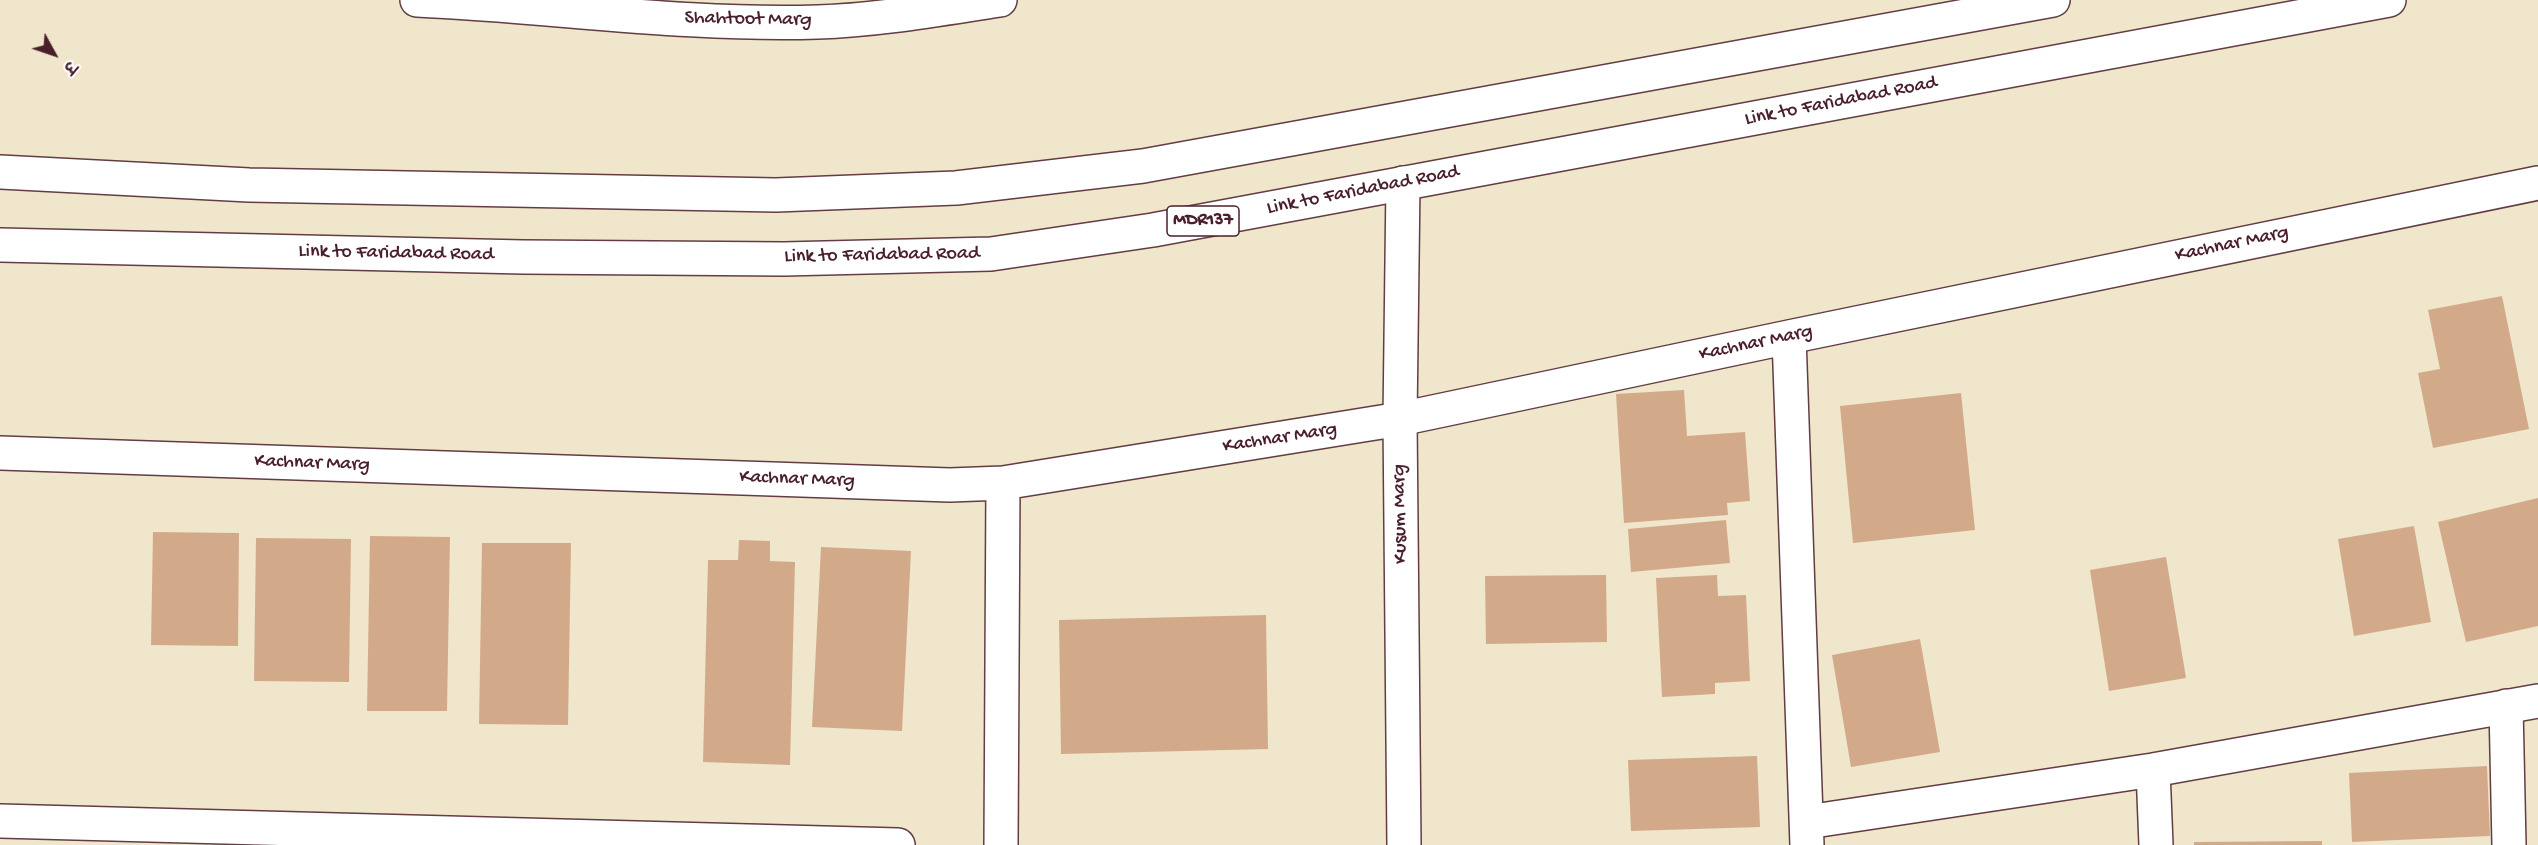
<!DOCTYPE html>
<meta charset="utf-8">
<style>
body{margin:0}
#map{position:relative;width:2538px;height:845px;overflow:hidden;background:#efe6cb;font-family:"Gochi Hand","Playpen Sans Deva",sans-serif}
canvas{display:block}
.north{position:absolute;left:24px;top:24px;width:60px;height:60px;-webkit-text-stroke:4px #fff;paint-order:stroke;rotate:130deg;font-size:16px;font-weight:700;line-height:24px;text-align:center;color:#4a1f2b}
.north::after{content:'';display:block;margin:auto;width:21px;height:27px;background:#4a1f2b;clip-path:polygon(50% 0,100% 100%,50% 72%,0 100%)}
</style>
<div id="map">
<canvas width="2538" height="845"></canvas>
<div class="north">उ</div>
</div>
<script>
const c = document.querySelector('canvas').getContext('2d');
c.lineJoin = 'round';
function fill(path, color) {
  c.fillStyle = color;
  c.fill(path, 'evenodd');
}
function stroke(path, color, width, dash) {
  c.strokeStyle = color;
  c.lineWidth = width;
  c.lineCap = dash ? 'butt' : 'round';
  c.setLineDash(dash || []);
  c.stroke(path);
}
function label(font, color, halo, rows, align = 'center') {
  c.font = font + ' "Gochi Hand",sans-serif';
  c.lineWidth = 5;
  c.setLineDash([]);
  c.textBaseline = 'middle';
  c.strokeStyle = halo;
  c.fillStyle = color;
  for (const [text, x, y, turn = 0] of rows) {
    c.save();
    c.translate(x, y);
    c.rotate((+turn || 0) * Math.PI / 180);
    c.textAlign = isNaN(turn) ? turn : align;
    if (halo) c.strokeText(text, 0, 0);
    c.fillText(text, 0, 0);
    c.restore();
  }
}
fill(new Path2D(`
 M2502 296 2529 429 2433 448 2418 373 2440 369 2428 310Z
 M1684 390 1687 436 1745 432 1750 501 1727 503 1728 515 1624 523 1616 394Z
 M1961 393 1975 530 1853 543 1840 406Z
 M2538 498V626L2466 642 2438 522Z
 M1726 520 1730 563 1631 572 1628 529Z
 M2414 526 2431 622 2354 636 2338 539Z
 M153 532 239 533 238 646 151 645Z
 M370 536 450 537 447 711H367Z
 M256 538 351 539 349 682 254 681Z
 M739 540 770 541V561L795 562 790 765 703 762 708 560H738Z
 M482 543H571L568 725 479 724Z
 M821 547 911 551 902 731 812 727Z
 M2166 557 2186 678 2109 691 2090 570Z
 M1606 575 1607 642 1486 644 1485 576Z
 M1717 575 1718 596 1746 595 1750 681 1715 683V694L1662 697 1656 578Z
 M1266 615 1268 749 1061 754 1059 620Z
 M1920 639 1940 752 1851 767 1832 655Z
 M1757 756 1760 827 1631 831 1628 760Z
 M2487 766 2490 836 2352 842 2349 773Z
 M2322 841V845H2194V842Z`), '#d3aa89');
const street = new Path2D(`
 M417 0C551 6 684 26 818 22 879 20 940 9 1000 0
 M1403 183 1400 419 1404 845
 M1789 337 1807 845
 M0 453 950 485 1003 483 1400 419 1789 337 2538 183
 M2506 706 2509 845
 M2153 770 2156 845
 M0 821 898 845
 M1807 822 2153 770 2538 701
 M1001 845 1003 483`);
const primary = new Path2D(`
 M0 172 249 185 776 195 956 188 1143 166 2053 0
 M0 245 523 257 784 259 991 254 1153 230 2389 0`);
stroke(street, '#633d43', 36);
stroke(primary, '#633d43', 36);
stroke(street, '#fff', 33);
stroke(primary, '#fff', 33);
for (const [x, y, w] of [
 [1203,221,72]
]) {
  const box = new Path2D();
  box.roundRect(x - w / 2, y - 15, w, 30, 4.5);
  c.fillStyle = '#fff';
  c.fill(box);
  stroke(box, '#4a1f2b', 1.5);
}
label('bold 18px', '#4a1f2b', null, [
 ["MDR137",1203,221]
]);
label('20px', '#4a1f2b', '#fff', [
 ["Shahtoot Marg",748,20,1],
 ["Link to Faridabad Road",1841,102,-11],
 ["Link to Faridabad Road",1363,191,-11],
 ["Kachnar Marg",2232,245,-12],
 ["Link to Faridabad Road",396,254,1],
 ["Link to Faridabad Road",882,256,-1],
 ["Kachnar Marg",1756,344,-12],
 ["Kachnar Marg",1280,439,-9],
 ["Kachnar Marg",312,464,2],
 ["Kachnar Marg",797,480,2],
 ["Kusum Marg",1401,514,-91]
]);
</script>
